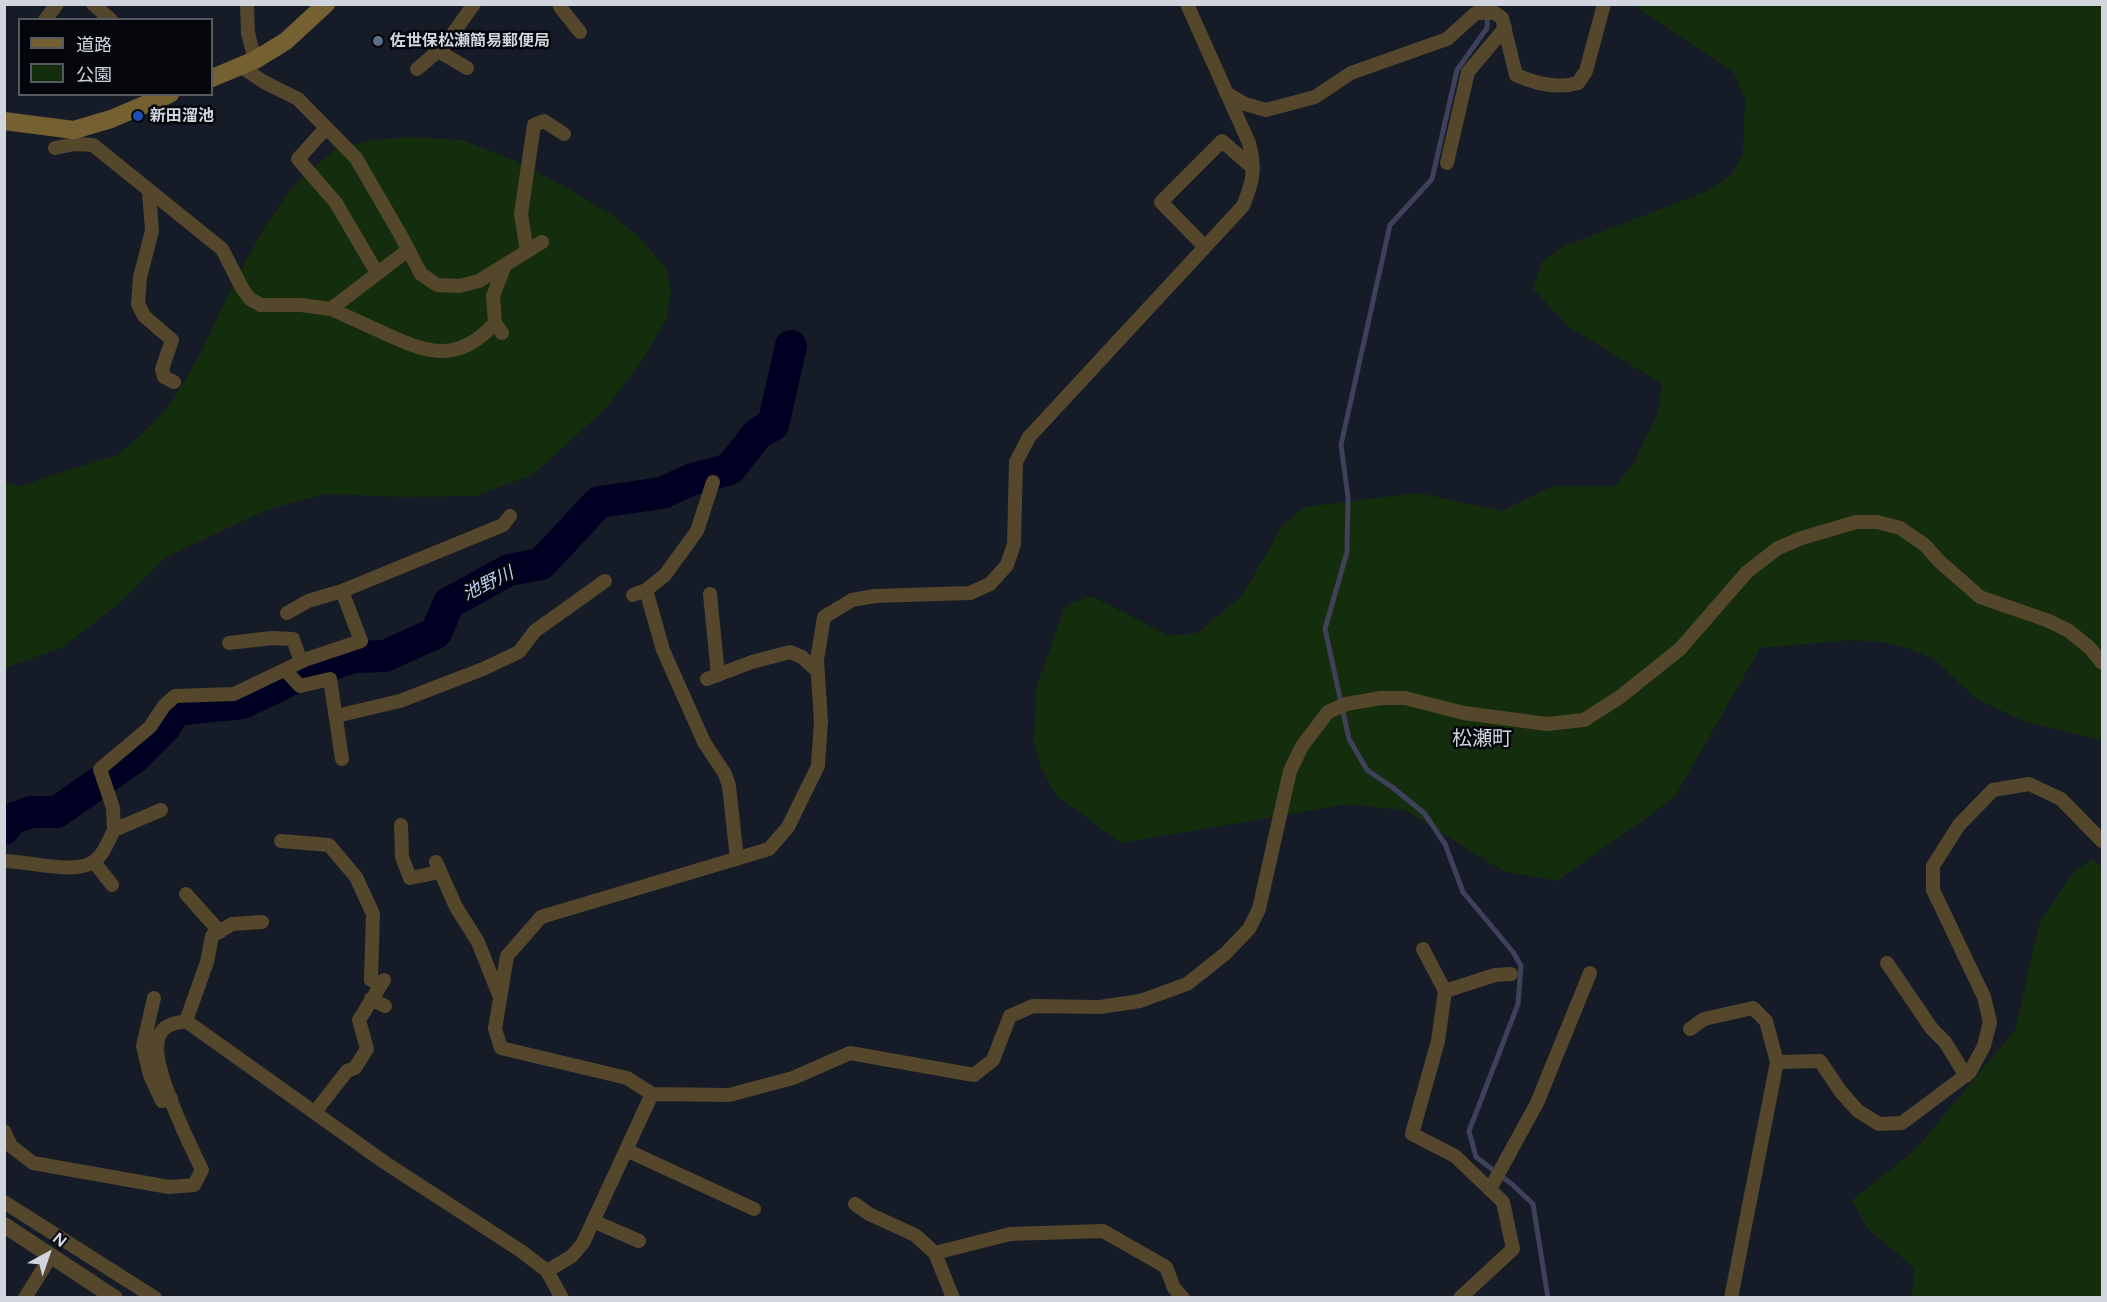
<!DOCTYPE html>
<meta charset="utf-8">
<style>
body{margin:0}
#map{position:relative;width:2107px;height:1302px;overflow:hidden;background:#151b27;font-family:Figtree,"Noto Sans JP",sans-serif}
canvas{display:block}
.frame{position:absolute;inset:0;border:6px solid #d1d6de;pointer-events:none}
.legend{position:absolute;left:18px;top:18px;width:195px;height:78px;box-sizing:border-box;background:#04060b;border:2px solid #56595f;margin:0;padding:8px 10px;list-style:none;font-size:18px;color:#d1d6de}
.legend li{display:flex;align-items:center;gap:12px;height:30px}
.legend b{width:30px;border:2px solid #56595f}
.north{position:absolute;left:18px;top:1224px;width:60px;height:60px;-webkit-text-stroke:4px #04060b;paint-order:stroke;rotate:40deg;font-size:16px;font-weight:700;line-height:24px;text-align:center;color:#d1d6de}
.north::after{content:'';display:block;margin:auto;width:21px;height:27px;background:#d1d6de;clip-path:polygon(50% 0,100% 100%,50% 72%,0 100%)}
</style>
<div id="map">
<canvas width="2107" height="1302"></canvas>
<div class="frame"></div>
<ul class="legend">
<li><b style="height:8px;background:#746031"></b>道路</li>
<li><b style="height:16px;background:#142e0d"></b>公園</li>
</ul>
<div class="north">N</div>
</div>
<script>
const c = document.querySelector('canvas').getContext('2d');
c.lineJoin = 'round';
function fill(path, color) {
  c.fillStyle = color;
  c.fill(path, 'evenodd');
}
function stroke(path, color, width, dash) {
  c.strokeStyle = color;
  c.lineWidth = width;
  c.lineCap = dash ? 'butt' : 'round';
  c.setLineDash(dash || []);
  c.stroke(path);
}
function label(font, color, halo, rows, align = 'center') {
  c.font = font + ' Figtree,"Noto Sans JP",sans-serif';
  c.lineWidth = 5;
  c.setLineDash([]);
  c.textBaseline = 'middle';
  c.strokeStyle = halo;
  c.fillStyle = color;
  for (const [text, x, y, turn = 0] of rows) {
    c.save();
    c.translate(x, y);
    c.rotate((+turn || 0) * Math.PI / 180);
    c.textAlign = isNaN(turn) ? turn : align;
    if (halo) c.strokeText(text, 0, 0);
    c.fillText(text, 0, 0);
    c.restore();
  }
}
fill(new Path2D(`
 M1637 5H2102V740L2025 722 1974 697 1935 660 1908 648 1880 642 1851 640 1760 648 1674 798 1557 881 1503 871 1407 811 1349 804 1121 843 1056 795 1042 770 1034 744 1036 688 1065 606 1091 596 1170 636 1197 633 1242 596 1283 525 1305 507 1418 493 1502 511 1553 486H1615L1633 464 1658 413 1662 384 1569 327 1533 289 1542 262 1564 246 1703 193 1730 177 1743 153 1745 99 1734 73 1638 8Z
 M411 137 462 140 510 159 562 185 615 217 638 236 666 268 671 290 667 318 642 361 604 410 534 474 475 496 405 497 326 494 266 510 165 558 121 602 63 647 5 668V482L20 487 52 475 118 455 148 428 171 403 199 356 242 267 268 222 292 188 335 149 371 140Z
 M2092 859 2102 867V1297H1912L1914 1268 1867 1228 1852 1200 1916 1149 2015 1030 2039 925 2070 876Z`), '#142e0d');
stroke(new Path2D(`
 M1488 4 1487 28 1457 70 1432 179 1390 225 1341 445 1348 497 1347 552 1325 629 1349 739 1367 770 1392 787 1424 813 1445 844 1463 892 1513 952 1521 966 1518 1004 1469 1131 1476 1157 1513 1185 1533 1204 1548 1298`), '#3f405a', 5);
stroke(new Path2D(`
 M4 829 11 819 31 812H57L135 757 165 727 175 710 242 703 299 676 353 657 385 656 436 633 449 603 509 570 541 564 599 502 662 493 690 480 730 469 758 433 773 425 791 346`), '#002', 32);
stroke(new Path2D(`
 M93 4 111 20
 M247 4 248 33 255 60
 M1187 4 1249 143C1256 170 1253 181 1243 206L1029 437 1016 462 1014 544 1007 565 990 584 970 593 875 596 852 600 824 617 817 660 821 721 818 766 788 827 769 849 541 917 507 956 495 1029 501 1048 627 1078 652 1094 729 1095 793 1078 850 1053 974 1075 993 1060 1010 1016 1033 1006 1100 1007 1140 1001 1187 984 1225 954 1249 929 1259 909 1290 771 1302 746 1328 712 1346 704 1381 698H1405L1464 713 1547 724 1584 720 1620 697 1680 649 1747 572 1778 548 1802 538 1856 522H1877L1900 528 1925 545 1939 561 1980 597 2049 621 2069 631 2090 648 2102 663
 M560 7 580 32
 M45 20 57 4
 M438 51 467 68
 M240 66 264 82 298 99 356 158 400 234 421 274 437 285 459 286 479 281 542 242
 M417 69 444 46 474 4
 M1226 93 1245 104 1266 110 1315 97 1351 73 1447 39 1476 13H1495L1502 18 1516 75C1536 84 1557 89 1578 83L1586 71 1604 4
 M326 128 298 159 336 203 377 273
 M55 148 75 144 93 145 222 249 242 288 250 299 261 305H301L331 309
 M1447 163 1468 72 1505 28
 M149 190 152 231 140 277 138 304 144 316 172 340 162 369 164 377 174 382
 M1205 247 1161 202 1222 141 1253 168
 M408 250 331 309C349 317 368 326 386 334 429 354 459 363 495 323
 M527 251 521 214 534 125 544 121 564 134
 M502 333 495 323 493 296 505 265
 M646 590 663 650 704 742 725 774 729 786 737 859
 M342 591 503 525 510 516
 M710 594 718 675
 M633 595 646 590 665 575 697 531 713 482
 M229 643 272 638 293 639 301 662
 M285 670 300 686 330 679 342 759
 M707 679 752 662 790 652 802 657 817 671
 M336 716 400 701 483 669 519 652 535 631 605 581
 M401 825 402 857 410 878 440 872
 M114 830 113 808 100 769 150 727 164 706 175 696 234 694 307 659 361 641 342 591 308 601 287 613
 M281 841 329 845 356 877 373 914 371 980 381 984
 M4 861C28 861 73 875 93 862 104 855 108 841 114 830L161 810
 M94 862 112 885
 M436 862 456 907 478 942 499 995
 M186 894 220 932
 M1423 949 1445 991 1438 1041 1412 1134 1455 1156 1503 1202 1513 1249 1460 1298
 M1887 963 1932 1029 1945 1042 1966 1076
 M1445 991 1495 975 1511 974
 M154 998 143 1046 150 1075 162 1101 171 1098
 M371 999 385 1006
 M186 1021 207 962 212 936 232 924 262 922
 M1690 1029 1704 1019 1753 1008 1766 1021 1777 1062
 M315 1112 347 1071 355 1068 367 1049 359 1020 384 980
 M4 1131 11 1146 33 1163 169 1187 194 1185 202 1170C190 1145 148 1061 159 1036 164 1024 176 1023 186 1021L384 1162 521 1251 547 1271 562 1298
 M626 1150 754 1209
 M1490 1189 1537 1103 1590 973
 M4 1202 155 1298
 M855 1204 869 1214 915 1235 935 1253
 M593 1221 639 1241
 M547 1271 572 1256 583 1243 652 1094
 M25 1298 51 1256
 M953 1298 935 1253 1010 1234 1103 1231 1166 1267 1174 1288 1183 1298
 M1731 1298 1777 1062 1820 1061 1841 1092 1858 1111 1879 1124 1902 1123 1970 1072 1984 1046 1990 1022 1984 997 1933 890V866L1959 825 1993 790 2029 784 2061 799 2102 841`), '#54472b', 14);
stroke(new Path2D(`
 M4 1225 115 1298`), '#54472b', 16);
stroke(new Path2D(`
 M212 78 255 60 286 41 326 4
 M4 121 74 130 111 119 170 94`), '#746031', 18);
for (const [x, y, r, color] of [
 [378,41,6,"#5c6f8a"],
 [138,116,6,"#1a4fb4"]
]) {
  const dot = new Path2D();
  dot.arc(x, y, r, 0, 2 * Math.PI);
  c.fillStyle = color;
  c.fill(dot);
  stroke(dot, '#04060b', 2);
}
label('bold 16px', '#d1d6de', '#04060b', [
 ["佐世保松瀬簡易郵便局",390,41],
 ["新田溜池",150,116]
], 'left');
label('italic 18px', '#b9cff1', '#04060b', [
 ["池野川",488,584,-26]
]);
label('20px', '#d1d6de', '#04060b', [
 ["松瀬町",1482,739]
]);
</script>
